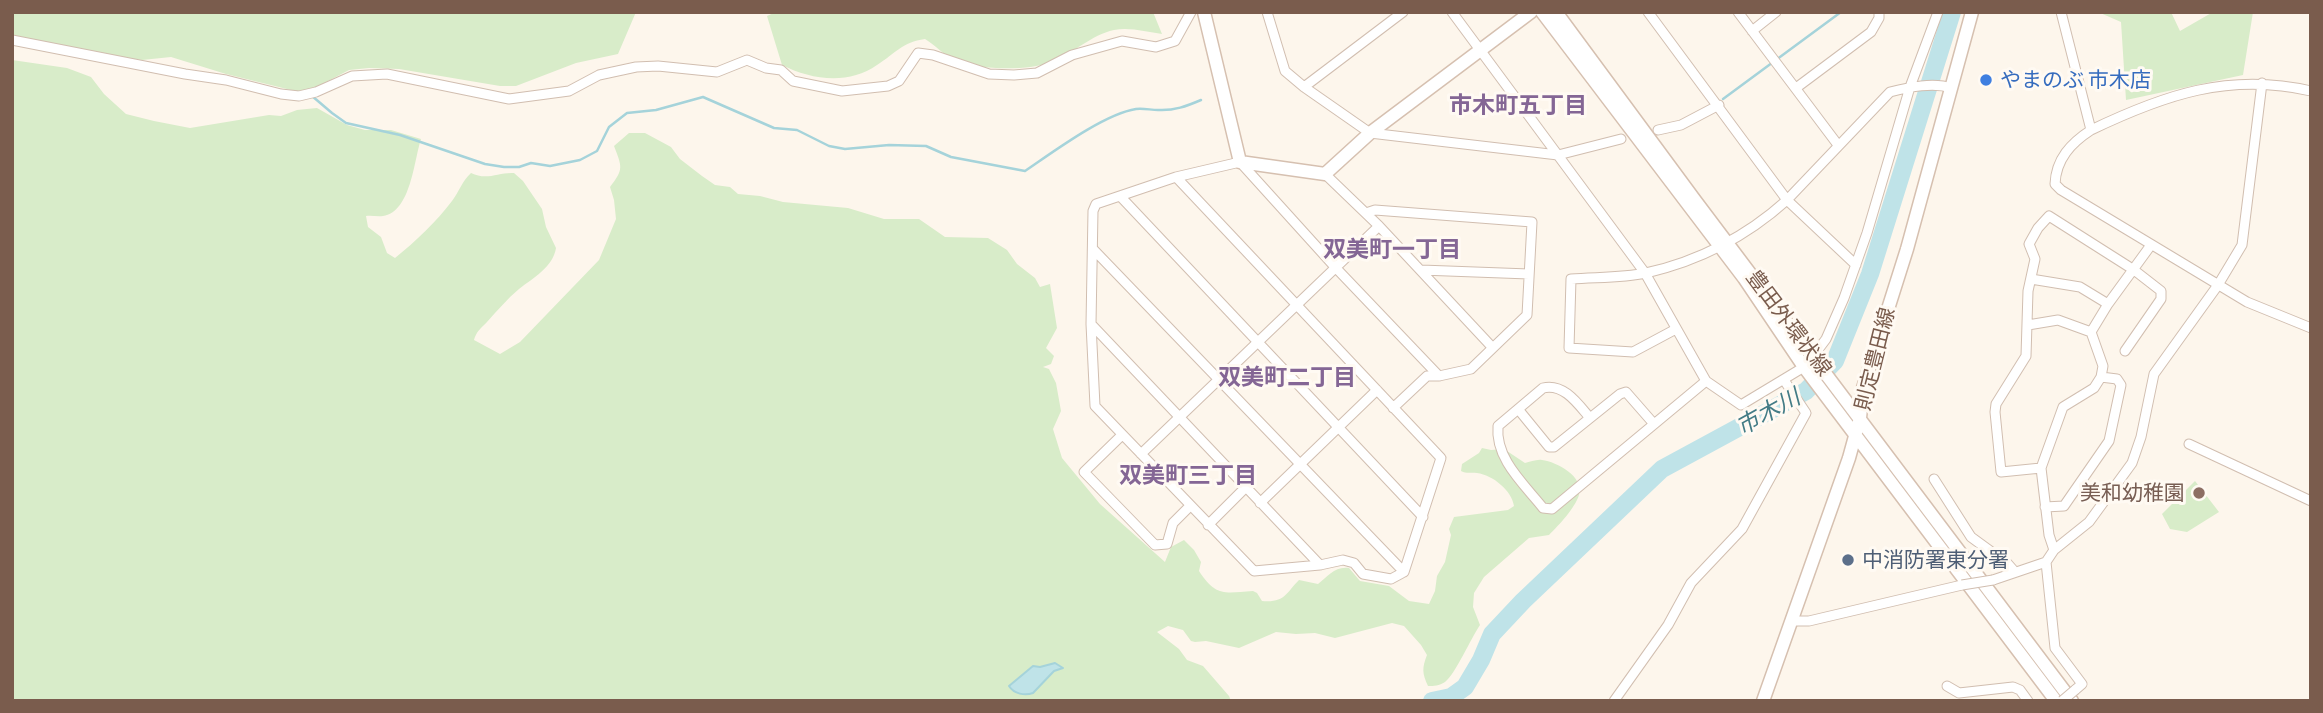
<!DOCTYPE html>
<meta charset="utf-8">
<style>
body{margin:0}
#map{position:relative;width:2323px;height:713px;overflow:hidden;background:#fdf6ec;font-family:Commissioner,sans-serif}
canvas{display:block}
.frame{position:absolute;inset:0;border:14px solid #7a5c4d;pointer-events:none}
</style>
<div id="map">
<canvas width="2323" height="713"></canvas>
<div class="frame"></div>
</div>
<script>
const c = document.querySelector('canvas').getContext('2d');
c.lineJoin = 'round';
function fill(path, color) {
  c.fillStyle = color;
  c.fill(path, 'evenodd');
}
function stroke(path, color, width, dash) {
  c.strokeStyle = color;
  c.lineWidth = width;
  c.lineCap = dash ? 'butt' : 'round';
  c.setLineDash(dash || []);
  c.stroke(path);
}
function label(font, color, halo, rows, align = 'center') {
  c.font = font + ' Commissioner,"Noto Sans JP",sans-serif';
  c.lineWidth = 6;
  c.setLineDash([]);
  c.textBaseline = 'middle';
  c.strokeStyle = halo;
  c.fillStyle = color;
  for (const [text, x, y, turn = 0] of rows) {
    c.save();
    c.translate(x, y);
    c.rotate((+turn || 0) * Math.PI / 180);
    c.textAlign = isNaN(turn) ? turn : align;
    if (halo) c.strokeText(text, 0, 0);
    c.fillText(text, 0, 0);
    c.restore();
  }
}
fill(new Path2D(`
 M12 12H636L618 54 576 63 516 86H500L399 69 369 68 349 70 313 89 299 92 226 74 171 57 142 60 113 57 12 35Z
 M776 12H1153L1162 34C1147 32 1130 27 1114 30 1091 35 1074 53 1052 62 1029 71 979 70 956 61 945 56 935 45 925 39 902 42 896 53 877 65 849 85 811 80 782 65L767 16Z
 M2098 12H2171L2180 31 2213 12H2253L2243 75 2126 100 2121 22Z
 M12 60 67 68 91 77 104 94 126 114 154 121 190 128 269 115 281 116 297 110 317 108 347 125 365 130H391L421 139C414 160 411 212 383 216 377 217 372 215 366 216L368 227 381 237 387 253 395 258C416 241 436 222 452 201 459 192 462 181 471 173 487 181 498 172 514 173L523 181 542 209 546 227 556 248C553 267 533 278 519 289 507 299 497 311 487 322 481 328 476 332 474 340L500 354 520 342 599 260 616 219 614 200 610 187C624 169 622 167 614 146L629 133H645L671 147 680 159 702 176 715 185 730 187 738 194 760 196 783 202 848 208 884 219H919L945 237 988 238 1007 250 1017 264 1035 278 1040 287 1050 284 1057 328 1046 348 1054 356 1051 364 1043 367 1049 369 1056 383 1061 411 1053 429 1062 458 1100 504 1165 562 1171 547 1184 540 1194 550 1201 562 1199 571C1216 597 1224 593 1253 591L1257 593 1262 601C1285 603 1286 593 1299 580L1318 584C1328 576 1335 566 1349 568L1360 581 1389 586 1409 601 1429 604 1435 591 1437 576 1445 562 1451 535 1449 529 1454 517 1508 510 1514 506C1512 491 1493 475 1477 473 1470 472 1467 474 1461 471L1462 464 1479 453 1482 448 1491 450 1504 449 1525 463C1530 462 1537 459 1542 460 1557 462 1584 476 1579 495 1575 508 1559 525 1549 535L1529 538 1484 577 1474 593 1473 607 1480 625C1471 638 1455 675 1445 682 1439 686 1434 686 1428 686 1422 673 1422 668 1427 655L1421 645 1404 626 1392 623 1335 638 1315 633 1296 634 1276 632 1239 648 1206 641 1195 642 1191 641 1183 630 1168 626 1157 632 1179 649 1187 660 1203 666 1229 696 1231 701H12Z
 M2195 481 2219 512 2187 532 2170 529 2162 514Z`), '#d8ecc9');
const water = new Path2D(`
 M1055 663 1063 668 1054 671 1033 693C1025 696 1014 694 1009 686L1033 666 1040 667Z`);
fill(water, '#bfe3e8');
stroke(water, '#a5d3da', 2);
stroke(new Path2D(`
 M312 96 332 113 346 123 400 135 485 164 504 167H519L531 163 550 166 580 160 597 151 609 127 627 113 656 110 703 97 774 128 797 130 829 146 845 149 889 145 926 146 951 157 1025 171C1053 152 1104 114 1136 109 1143 108 1151 110 1158 110 1174 111 1187 106 1201 100
 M1723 99 1841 12`), '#a5d3da', 2.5);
stroke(new Path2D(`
 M1432 701 1451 697 1465 687 1481 660 1492 634 1523 601 1662 469 1806 391 1835 361 1870 274 1952 12`), '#bfe3e8', 18);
const street = new Path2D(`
 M1267 12 1285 71 1304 87 1370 133 1558 155 1621 139
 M1452 12 1645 273 1706 381 1741 405 1804 367
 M1648 12 1787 200 1856 265
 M1738 12 1838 145
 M2061 12 2091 130C2071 143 2056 159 2055 184L2061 190 2247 302 2311 328
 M1752 31 1776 12
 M12 40 185 74 226 80 281 94 299 96 316 92 352 76 387 74 509 99 569 91 599 75 636 67 658 66 717 72 747 60 766 68 781 70 793 81 842 91 888 86 899 81 918 53 933 55 989 74 1014 75 1037 73 1072 55 1122 41 1156 47 1175 41 1191 12
 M1304 87 1403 12
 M1796 88 1871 32 1879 18V12
 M1658 130 1681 125 1719 105
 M2091 130C2164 95 2229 72 2311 91
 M1325 174 1379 226 1492 347
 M1176 177 1441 458 1404 572 1391 579 1363 574 1354 563 1343 560 1320 565 1254 571 1095 406 1091 324 1093 211 1096 204 1176 177 1240 162 1335 267 1439 376
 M1120 196 1423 517
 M1366 213 1375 210 1532 222 1527 315 1471 369 1439 376H1427L1393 408
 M1093 249 1404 572
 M1421 270 1529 274
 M2031 279 2080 287 2108 304
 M1091 324 1320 565
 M2028 325 2058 320 2091 332
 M1676 329 1633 352 1569 348 1571 279C1595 277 1622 278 1646 273 1699 261 1747 236 1787 200L1890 92C1910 87 1933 82 1952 88
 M1814 355 1826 339 1844 298 1867 233 1910 87 1938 12
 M1518 409 1549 447H1554L1620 394 1626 392 1654 424
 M1590 418C1578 404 1564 383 1543 388L1498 426C1495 459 1524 484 1543 508L1552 509 1706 381
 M1122 435 1084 472 1155 545 1167 544 1173 523 1190 506
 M2189 444 2311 501
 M1141 454 1379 226
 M2041 468 2001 472 1995 412 1996 404 2026 356 2028 291 2035 259 2029 244 2038 228 2049 216 2134 270 2161 291V299L2125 351
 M1934 479 1971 537 2008 564 2015 572
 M1260 503 1377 390
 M2045 507 2064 506 2109 441 2121 385 2117 379 2101 377
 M1208 525 1245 488
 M2054 550 2049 535 2041 468 2063 407 2094 388 2101 377 2103 366 2091 332 2108 304 2151 245
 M2046 562 2055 648 2082 684 2075 690
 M1993 580 2046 562 2054 550 2089 522 2132 463 2141 437 2154 374 2218 285 2242 245 2262 83
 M1791 621H1809L1962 585
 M1947 686 1959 693 2013 687 2020 690 2028 701
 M1614 701 1668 625 1691 583 1742 529 1806 413 1784 380`);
const secondary = new Path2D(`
 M1204 12 1240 162 1325 174 1370 133 1531 12
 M1542 12 1744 278 1804 367 2056 701
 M1556 12 1694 199 2072 701
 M1763 701 1849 458 1860 418 1863 388 1907 249 1972 12`);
stroke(street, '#d1beb0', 11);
stroke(secondary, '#d6c0b0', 15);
stroke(street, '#fff', 9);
stroke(secondary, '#fff', 12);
const streetBridge = new Path2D(`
 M1962 585 1993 580
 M2062 701 2075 690`);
stroke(streetBridge, '#d1beb0', 11, []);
stroke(streetBridge, '#fff', 9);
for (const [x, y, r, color] of [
 [1986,80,7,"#3f7fe0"],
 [2199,493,7,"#8d6e63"],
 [1848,560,7,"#5c6f8a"]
]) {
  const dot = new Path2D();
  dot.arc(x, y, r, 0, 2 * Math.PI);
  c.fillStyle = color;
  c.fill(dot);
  stroke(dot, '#fffaf3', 2.5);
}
label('21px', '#366cbe', '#fffaf3', [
 ["やまのぶ 市木店",2000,80]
], 'left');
label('21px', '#7a5c4d', '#fffaf3', [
 ["豊田外環状線",1789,323,53],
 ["則定豊田線",1875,359,-76]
]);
label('21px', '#785e54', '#fffaf3', [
 ["美和幼稚園",2185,493]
], 'right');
label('21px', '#4e5e75', '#fffaf3', [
 ["中消防署東分署",1862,560]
], 'left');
label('bold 23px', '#846695', '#fffaf3', [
 ["市木町五丁目",1518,105],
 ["双美町一丁目",1392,249],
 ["双美町二丁目",1287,377],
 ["双美町三丁目",1188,475]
]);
label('italic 23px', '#437c86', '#fffaf3', [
 ["市木川",1768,412,-29]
]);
</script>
